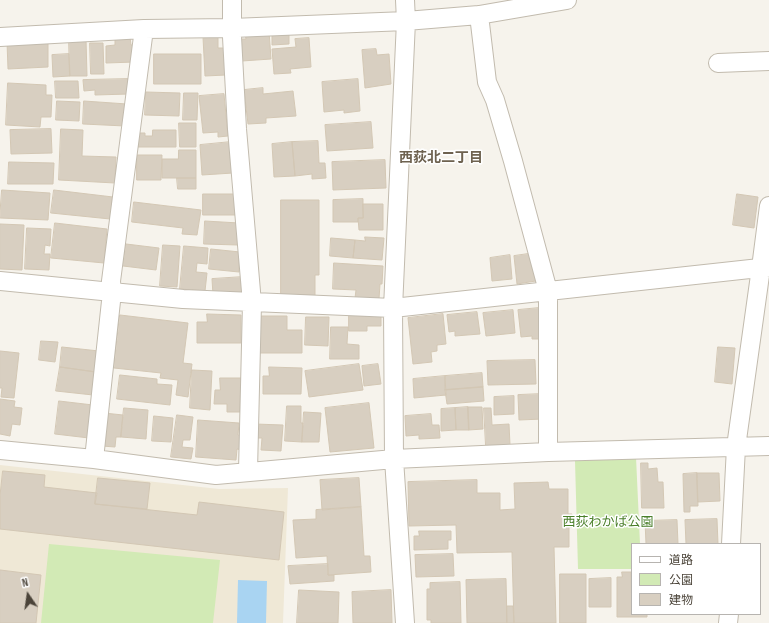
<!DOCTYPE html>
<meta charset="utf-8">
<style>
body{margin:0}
#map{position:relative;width:769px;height:623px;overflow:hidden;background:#f6f3ec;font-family:"Sofia Sans Condensed","Noto Sans JP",sans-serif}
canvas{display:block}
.legend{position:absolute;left:631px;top:543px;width:130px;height:72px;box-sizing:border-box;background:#fff;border:1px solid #b7b4b0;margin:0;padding:5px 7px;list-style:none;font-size:12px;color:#4b4439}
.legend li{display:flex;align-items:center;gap:8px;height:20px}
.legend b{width:20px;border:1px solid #b7b4b0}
.north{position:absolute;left:8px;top:575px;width:40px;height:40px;-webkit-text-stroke:3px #fff;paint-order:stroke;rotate:347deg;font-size:11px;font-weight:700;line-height:16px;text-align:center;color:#4b4439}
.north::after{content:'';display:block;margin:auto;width:14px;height:18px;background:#4b4439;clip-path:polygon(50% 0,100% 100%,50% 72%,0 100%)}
</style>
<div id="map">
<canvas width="769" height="623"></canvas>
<ul class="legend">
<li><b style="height:5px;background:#fff"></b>道路</li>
<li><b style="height:11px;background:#d2eab5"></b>公園</li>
<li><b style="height:11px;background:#d8cfc1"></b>建物</li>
</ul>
<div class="north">N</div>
</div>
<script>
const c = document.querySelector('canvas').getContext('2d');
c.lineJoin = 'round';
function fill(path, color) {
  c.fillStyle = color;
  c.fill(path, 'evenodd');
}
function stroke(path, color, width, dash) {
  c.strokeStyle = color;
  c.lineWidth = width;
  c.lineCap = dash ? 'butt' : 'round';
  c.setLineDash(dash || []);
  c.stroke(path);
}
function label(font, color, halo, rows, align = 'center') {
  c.font = font + ' "Sofia Sans Condensed","Noto Sans JP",sans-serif';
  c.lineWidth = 3;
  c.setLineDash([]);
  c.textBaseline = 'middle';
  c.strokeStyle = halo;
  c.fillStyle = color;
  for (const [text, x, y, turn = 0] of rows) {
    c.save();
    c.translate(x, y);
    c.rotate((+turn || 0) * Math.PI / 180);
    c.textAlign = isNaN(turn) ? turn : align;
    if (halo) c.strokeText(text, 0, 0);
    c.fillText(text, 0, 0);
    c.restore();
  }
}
fill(new Path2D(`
 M0 465 219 489 288 488 283 623H0Z`), '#efe8d6');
fill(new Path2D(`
 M636 457 640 544H632V569H578L575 461Z
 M49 544 220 560 213 623H41Z`), '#d2eab5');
fill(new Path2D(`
 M238 580 267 581 266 623H237Z`), '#a9d4f2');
const building = new Path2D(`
 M269 31 271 59 242 61 240 39H246L245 33Z
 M289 33V44L272 45V34Z
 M218 36V48H224L226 75 205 76 203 37Z
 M130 37 131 45H134L135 62 106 63V46L115 45V38Z
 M309 38 311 67 290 69 291 73 274 74 272 49 296 47 295 39Z
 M69 39H86L87 76H70Z
 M48 40V67L8 69 7 42Z
 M90 43H103L104 74H91Z
 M376 49 377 55 389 54 391 84 365 88 362 50Z
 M69 54 70 76 53 77 52 55Z
 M154 54H201V84H154Z
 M128 79 129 94 95 95V90L84 91 83 80Z
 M358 79 360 111 344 113V110L324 112 322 82Z
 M55 81H78L79 98H56Z
 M8 83 46 85V95H52L51 117H41L40 127 6 125Z
 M263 88V94L293 91 296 116 266 118V123L248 124 244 90Z
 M146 92 180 93 179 116 145 115Z
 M184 93H198L197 120H183Z
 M224 94 228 136 218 137V132L203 133 199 96Z
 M57 101 80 102 79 121 56 120Z
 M84 101 127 104 125 126 83 124Z
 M371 122 373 148 327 151 325 125Z
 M179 123H196V147H180Z
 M51 129 52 153 11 154 10 130Z
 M61 129 83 130 82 156 116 157 115 183 59 180Z
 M153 130H176V147H138V133H145V136H152Z
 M318 141 319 163H325L326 178 312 179V174L295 176 292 142Z
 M231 142 233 173 202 175 200 145Z
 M292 142 295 176 274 177 272 144Z
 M179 150H196V178H162V159H178Z
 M137 155H162L161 180H137Z
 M385 160 386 188 333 190 332 162Z
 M9 162 54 163 53 184H8Z
 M177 178H196V189H178Z
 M2 190 50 193 48 220 0 218Z
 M54 190 113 197 110 219 51 213Z
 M203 194H235V215H203Z
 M737 194 758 197 754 228 733 225Z
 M363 199V218H358V222H333V200Z
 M281 200H319V275H315V296H281Z
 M134 202 201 210 197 235 182 234 183 228 132 222Z
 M363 204H383V230H359L358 218H363Z
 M205 221 239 223 238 245 204 244Z
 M55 223 107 229 104 263 51 258Z
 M0 224 24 225 22 270 0 269Z
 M27 228 51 229 50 246 45 245 44 254H50L49 270 25 269Z
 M365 237 384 238 382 260 353 258 355 240 365 241Z
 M331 238 355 240 353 258 330 256Z
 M126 244 159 248 156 270 123 266Z
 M163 245 180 246 177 287 160 286Z
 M184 246 208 248 207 264 197 263 196 272 207 273 205 291 180 289Z
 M211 249 240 252 239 272 209 269Z
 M535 253 542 280 517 284 514 256Z
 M510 255 512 279 492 281 490 258Z
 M334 263 383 266 382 284H380L379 299 355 298 356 290 333 289Z
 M243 277 244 293 213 295 212 279Z
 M539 308 542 339H532V336L521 337 518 310Z
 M513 310 515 333 486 336 483 313Z
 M477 312 480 334 455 336V331L449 332 447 315Z
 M207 314 241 315V343H197V322H207Z
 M443 314 446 344 437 345V351L431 352 432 362 413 364 408 318Z
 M120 315 188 323 183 363 192 364 188 397 176 395 178 380 160 378 161 373 114 368Z
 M349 315 381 316V326H367V331H349Z
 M261 316H287V330H302V353H260Z
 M306 317H329L328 346 305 345Z
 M331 327H348L347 344 359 345V359H330Z
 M41 341 58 342 55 362 39 360Z
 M62 347 99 351 96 372 60 367Z
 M718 347 735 348 732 384 715 382Z
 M0 351 19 353 14 398 1 397 2 388H0Z
 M535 360 536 384 488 385 487 361Z
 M359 364 363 390 309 397 305 371Z
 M378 364 381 384 364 386 362 366Z
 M60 367 96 372 93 395 56 391Z
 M269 367 302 368 301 394H263V376H269Z
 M192 370 212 371 210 410 190 408Z
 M482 373 483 387 445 390V376Z
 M120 375 157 379V384L172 385 170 405 117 399Z
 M445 376 446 395 414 398 413 379Z
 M220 378H241L240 412H227V404H214L215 390H220Z
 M483 387 484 401 447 404 445 390Z
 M542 394 543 419 519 420 518 395Z
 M514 396V414L494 415V397Z
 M0 399 15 401 14 407 22 408 20 425 12 424 10 436 0 434Z
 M59 401 93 405 89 438 55 434Z
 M369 403 374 448 330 452 325 408Z
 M287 406H301V423H303L302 442 285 441Z
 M468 407H482L483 429 469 430Z
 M468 407 469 430H456L455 408Z
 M124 408 148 410 146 439 121 437Z
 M455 408 456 430 441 431V409Z
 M484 408H491L492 425 509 424 510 445 486 446Z
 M304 412 321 413 319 442H302Z
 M104 413 123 415 121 437H116L115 447 102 446Z
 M431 414 432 425H439L440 438 419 439V435L406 436 405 416Z
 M177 415 193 417 190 440H183L182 447 193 448 191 459 171 457Z
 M154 416 173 418 171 442 152 441Z
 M198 420 239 423 238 435 243 436 242 450 237 449 236 460 196 457Z
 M255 424 283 425 281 451 261 450 262 438H255Z
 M641 463H648V469L657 468 658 482H663L664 508H642Z
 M3 471 45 475 44 487 97 493 95 504 197 515 199 502 284 512 279 560 0 529V496Z
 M697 473 698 506H690V512H684L683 474Z
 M697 473H719L720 501 698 502Z
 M98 478 150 483 147 509 95 504Z
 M359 478 361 507 322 510 320 480Z
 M477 480V493H500V510L515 509 514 483 548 482 549 489H568V514H572V527H569V547H554L556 623H514L512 552 457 553 456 525 409 526 408 482Z
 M361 507 364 556H370L371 572 328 575 327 556 296 558 293 520 316 519V510Z
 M717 519 718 544H686L685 520Z
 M677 520 678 544H646L645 521Z
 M419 531H451V540H448V549L414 550V536H419Z
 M453 554 454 576 416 577 415 555Z
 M328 564V575H334V581L290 584 288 566Z
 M0 570 41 575 36 623H0Z
 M622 572H631L632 614H647V617H617V577H622Z
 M560 574H586V623H560Z
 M611 578V607H589V579Z
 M506 579 507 623H467L466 580Z
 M460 582 461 623H431V620H427V589H430V583Z
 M299 590 339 592 338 623H297Z
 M391 590 392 623H353L352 592Z
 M507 606H513L514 623H507Z`);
fill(building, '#d8cfc1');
stroke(building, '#d3c7b4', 1);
const minor = new Path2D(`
 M232 0V37L237 129 252 303 248 471
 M479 15 487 82 495 100 513 161 548 291V452
 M0 37 144 29 232 28 406 21 479 15 567 0
 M718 63 769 61
 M0 281 183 299 393 308 769 267
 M0 450 94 459 216 475 394 459 548 452 769 446
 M94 459 112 292 111 281 144 29
 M731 544 736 447 761 268 769 206
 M405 623 394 459 393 308 406 21 405 0
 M728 623 729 614`);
stroke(minor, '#c2bbae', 20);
stroke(minor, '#fff', 18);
label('13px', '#4a7f2a', '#fff', [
 ["西荻わかば公園",608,523]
]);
label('bold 14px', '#6e6250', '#fff', [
 ["西荻北二丁目",441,158]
]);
</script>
